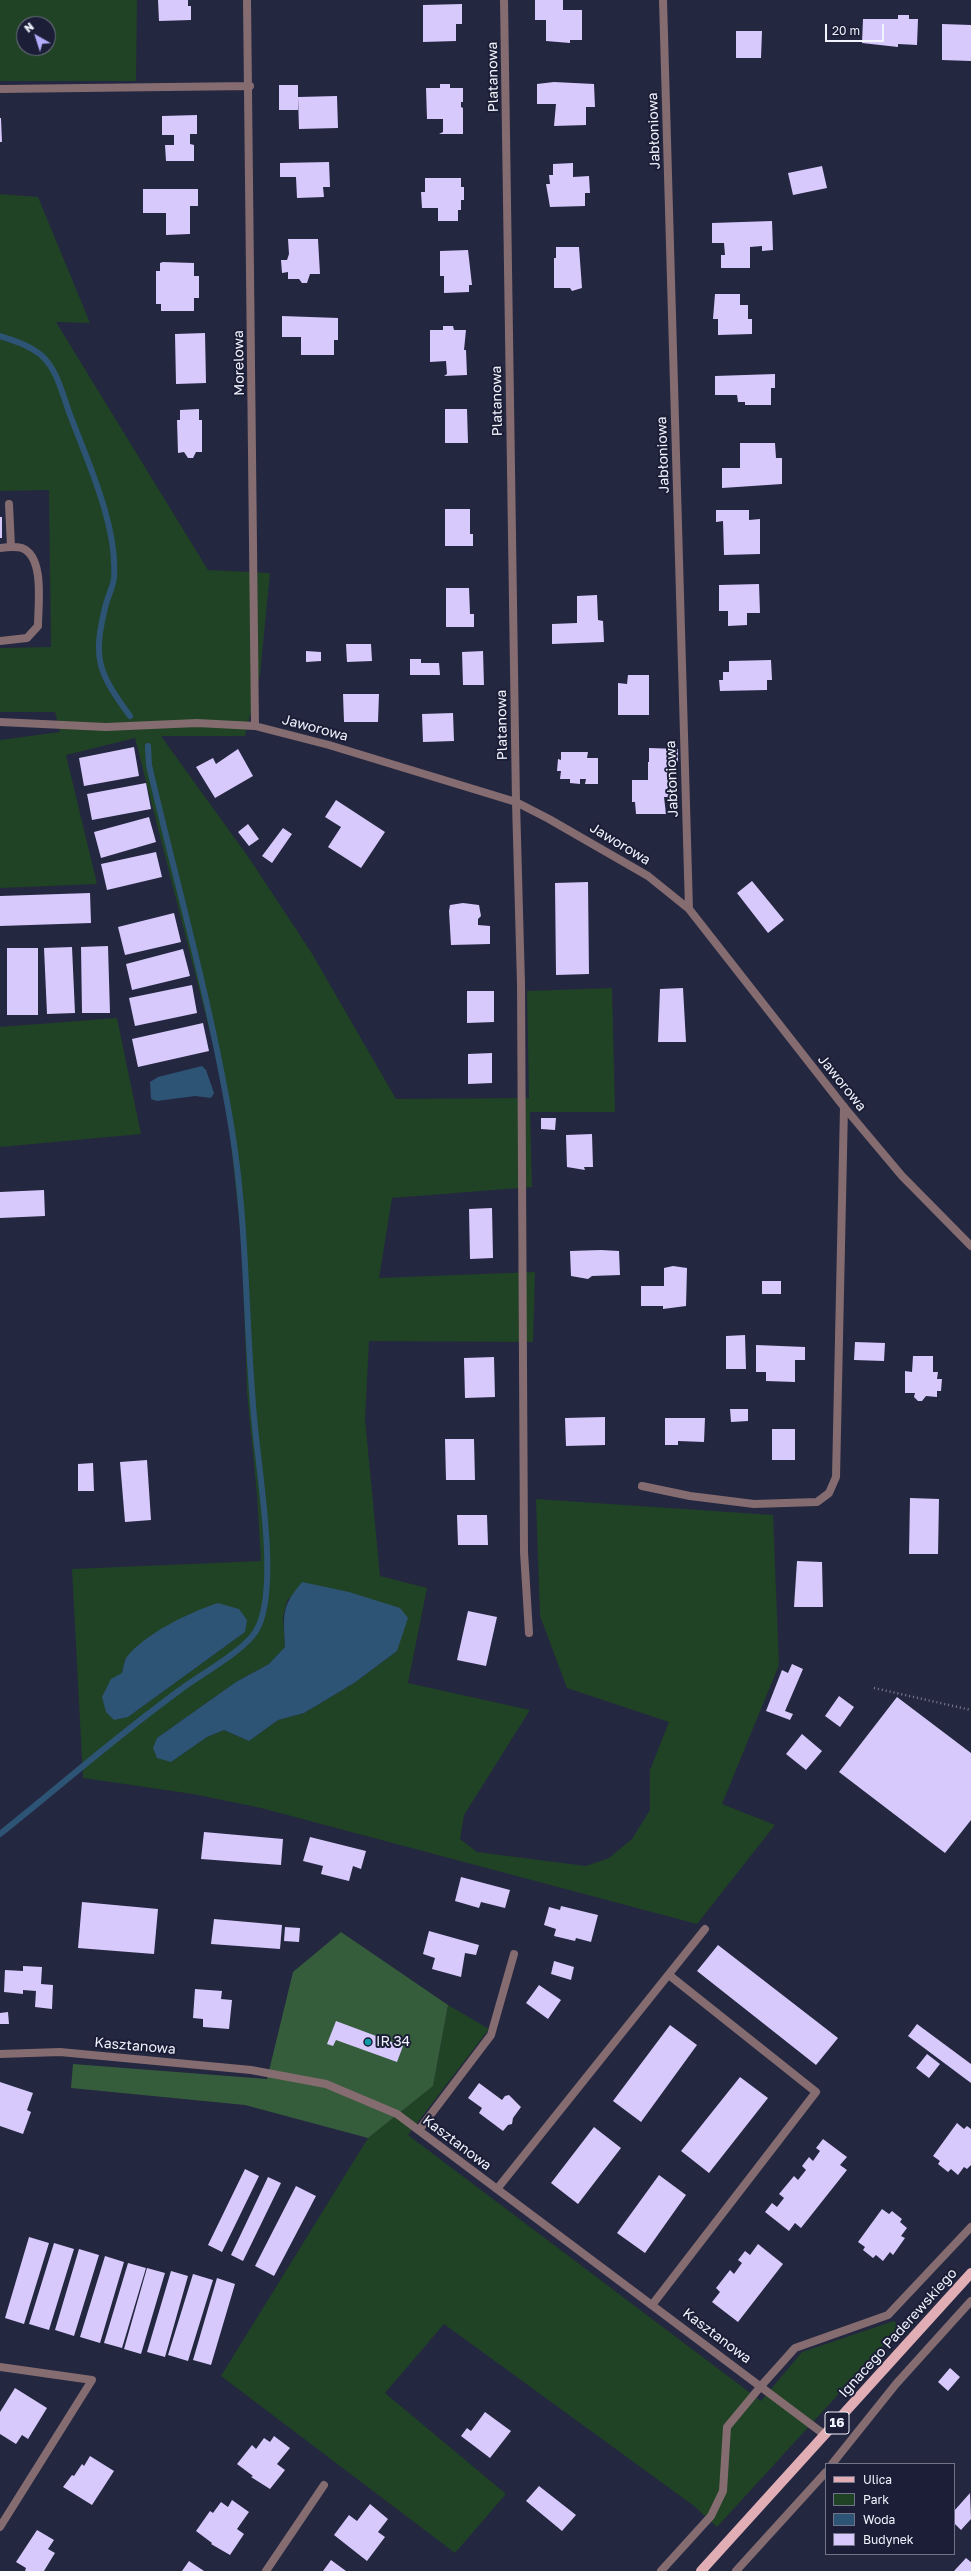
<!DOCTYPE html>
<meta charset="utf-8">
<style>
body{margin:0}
#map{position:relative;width:971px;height:2571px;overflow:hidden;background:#242740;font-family:"Golos Text",sans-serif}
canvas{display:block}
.legend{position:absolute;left:825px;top:2463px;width:130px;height:92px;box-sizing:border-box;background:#1b1e36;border:1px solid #717386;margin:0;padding:5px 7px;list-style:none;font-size:12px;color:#f1f3fd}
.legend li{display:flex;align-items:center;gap:8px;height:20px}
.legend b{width:20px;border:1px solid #717386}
.north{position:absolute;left:16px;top:16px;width:40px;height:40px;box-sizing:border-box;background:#1b1e36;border:1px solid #717386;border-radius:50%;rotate:321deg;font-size:11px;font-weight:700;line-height:16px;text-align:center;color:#f1f3fd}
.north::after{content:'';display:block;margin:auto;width:14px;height:18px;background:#b1adfa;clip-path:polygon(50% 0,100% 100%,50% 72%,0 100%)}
.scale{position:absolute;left:825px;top:24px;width:59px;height:18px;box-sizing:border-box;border:2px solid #f1f3fd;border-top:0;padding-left:5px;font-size:12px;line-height:14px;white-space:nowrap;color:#f1f3fd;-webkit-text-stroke:3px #1b1e36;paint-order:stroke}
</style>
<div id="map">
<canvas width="971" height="2571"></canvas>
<ul class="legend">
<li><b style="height:5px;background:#e1aeb6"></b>Ulica</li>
<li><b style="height:11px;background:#204225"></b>Park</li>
<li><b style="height:11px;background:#2e5475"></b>Woda</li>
<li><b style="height:11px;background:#d7c9fc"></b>Budynek</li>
</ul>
<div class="north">N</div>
<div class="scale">20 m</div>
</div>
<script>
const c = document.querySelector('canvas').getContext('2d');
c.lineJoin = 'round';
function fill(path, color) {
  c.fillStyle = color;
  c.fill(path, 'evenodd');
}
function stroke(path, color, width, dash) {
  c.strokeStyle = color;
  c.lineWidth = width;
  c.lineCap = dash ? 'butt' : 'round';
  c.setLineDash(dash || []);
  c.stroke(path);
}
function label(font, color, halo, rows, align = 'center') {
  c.font = font + ' "Golos Text",sans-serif';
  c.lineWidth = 4;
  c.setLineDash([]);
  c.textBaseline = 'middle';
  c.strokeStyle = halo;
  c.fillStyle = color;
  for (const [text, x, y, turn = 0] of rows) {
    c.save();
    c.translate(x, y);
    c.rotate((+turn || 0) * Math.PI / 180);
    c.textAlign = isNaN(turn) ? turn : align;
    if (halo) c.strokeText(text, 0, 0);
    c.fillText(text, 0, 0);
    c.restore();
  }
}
fill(new Path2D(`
 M0 0H137L136 81H0ZM24 24H48V48H24Z
 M0 194 38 197 90 323 56 322 208 570 270 573 260 674 245 736H161L249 858 311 952 396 1099 529 1098 527 991 612 988 615 1112H530L532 1187 392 1198 379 1278 535 1272 533 1342 369 1341 365 1419 380 1576 427 1588 408 1683 530 1710 464 1815 460 1839 477 1852 586 1866 609 1858 632 1839 650 1810V1770L669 1722 567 1688 540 1616 536 1499 773 1515 779 1665 722 1804 775 1825 697 1924 261 1808 193 1794 83 1778 72 1569 261 1561 257 1495 247 1393 242 1246 228 1116 215 1052 135 738 66 755 97 884 0 888V740L60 732 55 712H0V648L51 647 49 490 0 491ZM288 1598 397 1651 354 1683 304 1713 278 1720 249 1741 224 1730 207 1737 171 1762 157 1738 236 1682 269 1664 285 1647 283 1617ZM245 1632 128 1717 122 1673 125 1659Z
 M117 1018 141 1134 0 1147V1027Z
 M448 2005 489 2029 408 2135 761 2401 802 2352 894 2321 900 2327 717 2527 694 2506 444 2324 385 2393 506 2494 455 2553 221 2376 368 2138 433 2086Z`), '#204225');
fill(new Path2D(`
 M341 1932 448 2005 433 2086 368 2138 245 2105 71 2088 73 2064 267 2079 293 1972Z`), '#365d3b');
fill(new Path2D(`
 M202 1066 206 1070 214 1093 211 1098 195 1096 157 1101 151 1099 150 1082 158 1077Z
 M302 1582 349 1592 400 1608 408 1618 397 1651 354 1683 304 1713 278 1720 249 1741 224 1730 207 1737 171 1762 157 1758 153 1748 157 1738 236 1682 269 1664 285 1647C284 1616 280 1608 302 1582Z
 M218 1603 239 1609 247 1620 245 1632 128 1717 114 1720 106 1712 102 1697 111 1679 122 1673C123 1669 124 1662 126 1658 144 1634 190 1612 218 1603Z`), '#2e5475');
stroke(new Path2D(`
 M0 336C15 341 29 345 41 355 57 369 62 393 69 412 87 460 118 526 114 578 113 587 108 596 106 604 92 659 98 672 130 716
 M0 1834C60 1786 118 1735 180 1690 200 1675 244 1651 256 1631 280 1592 259 1474 255 1427 245 1328 248 1229 232 1131 212 1007 177 886 149 765L148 746`), '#2e5475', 6);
fill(new Path2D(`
 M158 0H188V6H191V20L159 21Z
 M535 0H563V10H582V40H570V43L546 41V20H535Z
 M462 4V24H456V41L423 42V5Z
 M898 15H909V19H918L917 45 898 44V47L862 43 863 19H898Z
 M942 24 971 25V61L942 60Z
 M736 31H762L761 58H736Z
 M554 82 594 84 595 107H586V125L554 126 556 104H537V84Z
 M440 84H450V88H463V102H461V107L463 108V134H439L443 132V119H427L426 88H440Z
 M279 85H298V110H279Z
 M337 96 338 128 299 129 298 97Z
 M197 115V134H190V144L194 145V161H166L165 145H174V135H162V116Z
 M0 118H1L2 142H0Z
 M329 162 330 187H323L324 197 297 198 296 177H280V163Z
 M573 163V177L589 176 590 193H585V206L550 207 546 184H550L549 175H553V164Z
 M822 166 827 188 793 195 788 173Z
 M425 178H461V187H464V200H461V210H458V221H438V208H422L421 192H425Z
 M143 189H198V206H190V234L166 235V213H143Z
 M772 221 773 250 762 251V246L750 247V268H721V255H725L724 243H712V223Z
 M288 239H318L320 274H310L307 283H302L299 279H288V272L282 273 281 260H287L289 254Z
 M556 247H579L582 288 572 291 570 288H554V258H556Z
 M468 250 472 285H469V292L444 293V276H440V251Z
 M163 262 194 263V276H199V298H194V311H161V304H156V271H160V263Z
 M715 294H740V305H748V319H752V334L718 335V319H713Z
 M282 316 338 318V340H334V355H301V337H282Z
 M443 326H453L454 330H466L464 350H466L467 375 444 376 447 374 446 361 430 362V330H443Z
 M205 333 206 383 176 384 175 334Z
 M775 374V388H771V405H745V402H738L737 395H715V376Z
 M199 409V420H202V452H196L193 458H188L184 452 178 453 177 420H180V410Z
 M445 409H467L468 443H445Z
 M740 443H775L776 458H782V484L722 488V468H740Z
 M445 509H470V534H473V546H445Z
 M716 510H749V520L760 519V554L724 555 723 521 716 522Z
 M0 517H2V538H0Z
 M759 584 760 613H747V625L728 626V611H719V585Z
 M446 588H469L470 614H474V627H446Z
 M597 595 598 620 603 621 604 642 552 644V624L577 623V596Z
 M346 644H371L372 661 347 662Z
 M306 651 321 652V661L306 662Z
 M483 651 484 685H463L462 652Z
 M410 659H421V663H439L440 675H410Z
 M771 660 772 680H767V690L720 691 719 680H723V672H729V661Z
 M628 675H649V715H618V683L627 684Z
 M343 694H379L378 722H344Z
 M453 713 454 741 423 742 422 714Z
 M134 747 139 776 84 786 79 758Z
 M649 748 678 749V762H667L669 797H664L666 814H636L635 802H632V780H648V762H653H649Z
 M238 749 253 776 215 798 196 767 213 758 216 764Z
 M561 752H588L587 758H598V784H585L586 779H580V784L570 783V779H560L561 771H557L558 759 561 760Z
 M146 783 151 809 92 820 87 794Z
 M336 800 385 832 361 868 328 847 341 827 325 817Z
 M149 817 156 842 101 858 94 832Z
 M248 824 259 839 249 846 238 832Z
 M283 828 292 834 272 863 262 856Z
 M156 852 162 877 107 890 101 864Z
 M752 881 784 920 768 933 737 893Z
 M588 882 589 974 556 975 555 883Z
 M90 893 91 923 0 926V896Z
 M463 903 479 905 481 916 478 919V925L490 926V944L451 945 449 911 450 905Z
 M174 913 181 942 125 955 118 927Z
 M108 946 110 1013H82L81 947Z
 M72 947 75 1013 47 1014 44 948Z
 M7 948H38V1015H7Z
 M183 949 190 976 132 990 126 964Z
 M192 985 197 1013 135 1026 129 998Z
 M683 988 686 1042H658L660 989Z
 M467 991H494V1022L467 1023Z
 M203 1023 209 1051 138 1067 132 1039Z
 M492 1053V1083L468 1084V1054Z
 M541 1118H556L555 1130 541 1129Z
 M592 1134 593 1167H584L585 1170 567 1167 566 1135Z
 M44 1190 45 1216 0 1218V1192Z
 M492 1208 493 1258 470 1259 469 1209Z
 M601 1250 619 1251 620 1275 592 1276 588 1279 571 1276 570 1251Z
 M673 1266 687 1268 686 1306 663 1309V1306H641V1286H664V1268Z
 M762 1281H781V1294H762Z
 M745 1335 746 1369H726V1336Z
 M855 1342 885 1343 884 1361 854 1360Z
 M756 1345 805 1347V1360H795V1382L766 1381V1372H756Z
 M913 1356H933V1372H938L937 1379H942L941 1391H937V1397L926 1396 922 1401H918L914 1397 915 1393H905V1371L912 1372Z
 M494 1357 495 1397 465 1398 464 1358Z
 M730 1409H748V1421L731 1422Z
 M605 1417V1445L566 1446 565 1418Z
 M665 1418H705L704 1442 678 1441V1445H665Z
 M772 1429H795V1460H772Z
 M445 1439H474L475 1480H446Z
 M147 1460 151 1520 125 1522 120 1462Z
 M93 1463 94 1491H78V1464Z
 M910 1498 939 1499 938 1554H909Z
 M457 1515H487L488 1545H458Z
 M797 1561 822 1562 823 1607H794Z
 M468 1611 497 1617 486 1666 457 1660Z
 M792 1664 803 1669 785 1711 793 1714 790 1720 766 1711 782 1670 788 1673Z
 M839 1696 854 1707 840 1727 825 1716Z
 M897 1697 971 1753V1820L945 1853 839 1772Z
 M802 1734 822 1751 806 1770 786 1754Z
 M204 1832 283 1839 281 1865 201 1859Z
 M310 1837 366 1851 361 1869 353 1866 349 1881 321 1874 323 1866 303 1861Z
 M461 1877 510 1890 505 1908 481 1902 479 1908 455 1901Z
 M82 1902 158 1909 154 1954 78 1948Z
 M561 1906 598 1915 591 1942 576 1938 575 1941 554 1936 556 1929 544 1925 549 1907 560 1910Z
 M214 1919 282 1925 280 1949 211 1944Z
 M285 1927 300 1928 299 1942 284 1941Z
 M429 1931 479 1945 476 1955 465 1953 461 1977 432 1969 435 1958 423 1954Z
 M718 1945 838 2038 816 2065 697 1971Z
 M554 1961 574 1967 571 1980 551 1974Z
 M23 1966 42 1967 41 1984 53 1985 52 2009 35 2007 36 1991 23 1990V1994L4 1992 5 1970 23 1971Z
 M539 1985 561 2000 548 2019 526 2003Z
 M195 1989 222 1991 221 1999 232 2000 229 2029 203 2027V2019L193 2018Z
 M8 2012 9 2024H0V2013Z
 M336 2021 403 2046 397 2062 336 2040 333 2046 327 2044Z
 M917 2024 971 2064V2083L908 2036Z
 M670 2025 697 2045 641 2122 613 2101Z
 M927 2054 940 2064 929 2078 916 2068Z
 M740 2077 768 2098 709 2173 681 2151Z
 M0 2082 33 2093 27 2110 31 2112 23 2134 0 2126Z
 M479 2083 502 2100 505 2096 509 2095 521 2107 513 2118 512 2124 508 2125 503 2131 479 2113 482 2108 468 2098Z
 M957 2123 964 2129 967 2126 971 2129V2165L967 2169 964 2167 958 2175 951 2169 948 2172 938 2164 940 2161 933 2156Z
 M594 2127 621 2148 578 2204 551 2183Z
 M823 2139 847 2157 840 2165 847 2170 801 2228 795 2223 789 2231 765 2212 772 2203 777 2207 784 2198 779 2194 794 2176 798 2180 806 2170 802 2166 809 2157 813 2161 820 2151 816 2148Z
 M245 2169 259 2176 222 2252 208 2245Z
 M659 2175 686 2195 645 2253 617 2233Z
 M268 2177 281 2183 243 2261 231 2255Z
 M296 2186 316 2196 274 2276 255 2266Z
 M882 2209 889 2214 892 2211 902 2219 900 2222 907 2228 901 2236 905 2238 893 2255 890 2252 883 2261 876 2255 873 2258 863 2250 865 2247 858 2242Z
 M29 2237 49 2243 24 2324 5 2318Z
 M54 2243 74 2249 49 2330 29 2324Z
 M758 2244 783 2264 738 2322 712 2302 720 2292 716 2288 730 2270 734 2274 742 2263 738 2260 745 2251 750 2255Z
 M79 2249 99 2255 74 2336 55 2330Z
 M105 2256 124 2262 100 2343 80 2337Z
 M128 2263 146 2268 122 2348 104 2343Z
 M147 2268 165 2273 141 2354 124 2349Z
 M171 2271 188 2276 165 2357 147 2352Z
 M193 2274 213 2280 188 2361 168 2355Z
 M217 2278 235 2284 211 2365 193 2360Z
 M950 2368 960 2377 948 2391 938 2382Z
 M15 2388 47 2408 28 2439 22 2435 16 2444 0 2434V2412Z
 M485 2412 511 2431 490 2458 461 2436 467 2428 471 2431Z
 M274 2436 290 2448 277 2464 285 2470 270 2489 251 2477 253 2476 237 2464 252 2445 256 2449 264 2438 270 2442Z
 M90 2456 114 2471 92 2505 63 2487 72 2475 74 2476 82 2464 84 2466Z
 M539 2486 576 2515 562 2531 526 2501Z
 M970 2493 971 2519 961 2530 954 2523V2511Z
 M232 2500 249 2512 237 2529 244 2534 230 2555 211 2544 212 2543 196 2531 210 2511 213 2513 221 2502 228 2507Z
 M370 2504 388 2519 378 2532 385 2537 367 2561 334 2535 349 2515 357 2521Z
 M37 2530 54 2540 48 2549 55 2553 44 2571H25L26 2568 16 2562Z
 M966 2558 971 2562V2571H954Z
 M331 2560 346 2571H323Z
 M189 2561 204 2571H182Z`), '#d7c9fc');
stroke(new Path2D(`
 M874 1688 971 1710`), '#7d7f92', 2.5, [1, 3]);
stroke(new Path2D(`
 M9 504 11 547
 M0 548C7 547 15 546 22 548 45 557 38 605 38 626L27 638 0 641
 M516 802 521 984 524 1552 529 1633
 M642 1486 690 1496 754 1504 817 1502 829 1493 836 1477 844 1107
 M419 2130 491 2035 514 1954
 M497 2189 705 1929
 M652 2305 816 2092 669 1975
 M0 2367 92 2380 0 2527
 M832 2464 896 2384 971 2301
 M266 2571 324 2485
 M661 2571 711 2516 723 2491 727 2427 761 2386 795 2348 888 2315 971 2227
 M736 2571 826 2472`), '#856c70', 8);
stroke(new Path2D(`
 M247 0 255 726
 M504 0 516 802
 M663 0 689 909
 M0 89 250 86
 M0 722 106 727 197 723 255 726 329 745 516 802 549 819 648 876 689 909 844 1107 902 1176 971 1246
 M0 2054 60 2052 251 2070 326 2084 397 2114 825 2435`), '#856c70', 8);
stroke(new Path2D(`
 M701 2571 971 2273`), '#e1aeb6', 10);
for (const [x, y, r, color] of [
 [368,2042,4,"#0f9aa8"]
]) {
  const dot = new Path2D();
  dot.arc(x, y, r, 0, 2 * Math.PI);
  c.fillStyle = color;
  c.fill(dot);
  stroke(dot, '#1b1e36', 1.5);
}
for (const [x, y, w] of [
 [837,2423,24]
]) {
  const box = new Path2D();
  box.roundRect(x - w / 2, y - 11, w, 22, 3);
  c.fillStyle = '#1b1e36';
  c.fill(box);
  stroke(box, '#f1f3fd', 1);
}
label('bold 13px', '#f1f3fd', null, [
 ["16",837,2423]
]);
label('14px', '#f1f3fd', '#1b1e36', [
 ["Platanowa",493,77,-91],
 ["Jabłoniowa",654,131,-92],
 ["Morelowa",239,363,-91],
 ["Platanowa",497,401,-91],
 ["Jabłoniowa",663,455,-92],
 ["Platanowa",502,725,-91],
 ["Jaworowa",315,728,15],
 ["Jabłoniowa",672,779,-92],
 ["Jaworowa",620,844,31],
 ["Jaworowa",842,1083,51],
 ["Kasztanowa",135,2046,5],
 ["Kasztanowa",457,2143,37],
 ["Ignacego Paderewskiego",898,2333,-48],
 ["Kasztanowa",717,2336,37]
]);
label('14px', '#f1f3fd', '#1b1e36', [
 ["IR 34",376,2042]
], 'left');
</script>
